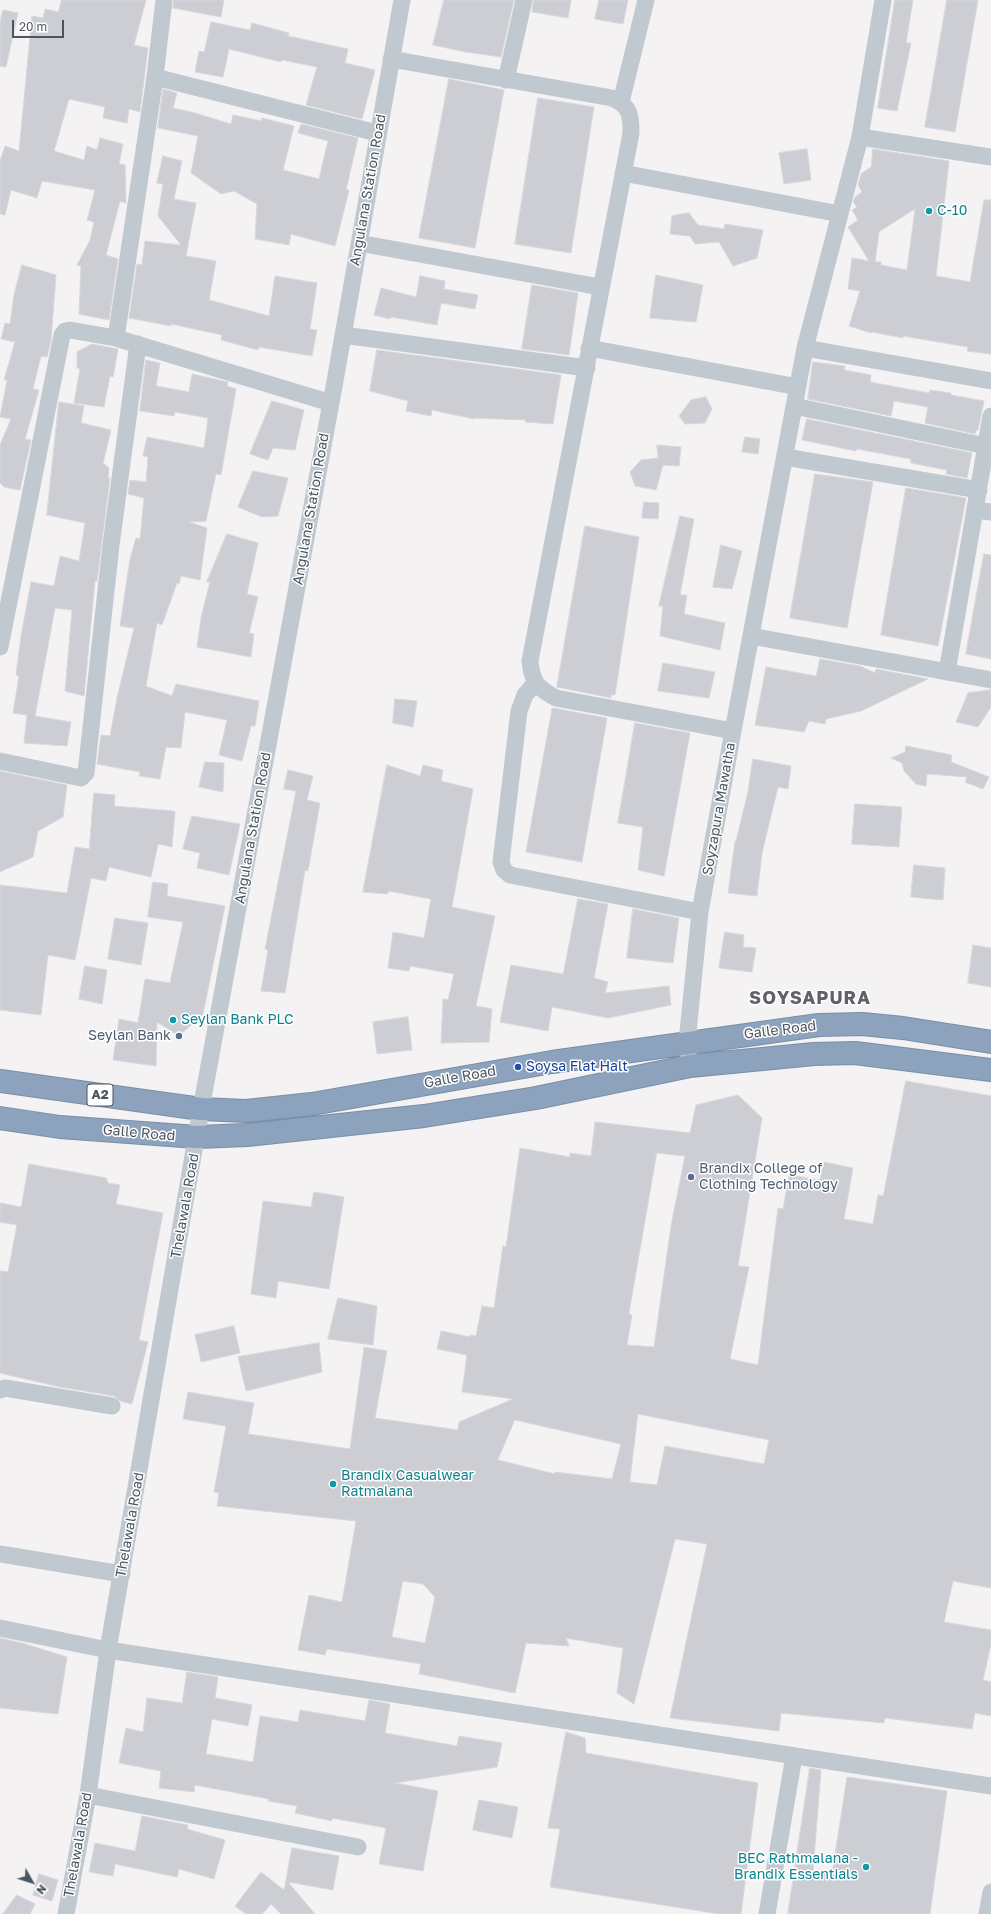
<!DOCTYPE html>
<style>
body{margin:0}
#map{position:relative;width:991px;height:1914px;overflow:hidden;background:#f4f2f2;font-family:"Golos Text",sans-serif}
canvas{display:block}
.north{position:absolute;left:12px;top:1862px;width:40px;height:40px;-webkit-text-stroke:3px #fff;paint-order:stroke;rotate:129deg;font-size:11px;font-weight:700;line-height:16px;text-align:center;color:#4b555f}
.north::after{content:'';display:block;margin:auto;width:14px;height:18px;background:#4b555f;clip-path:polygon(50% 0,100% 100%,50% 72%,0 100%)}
.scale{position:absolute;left:12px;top:20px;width:52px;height:18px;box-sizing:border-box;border:2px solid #4b555f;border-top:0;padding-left:5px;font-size:12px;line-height:14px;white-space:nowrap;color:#4b555f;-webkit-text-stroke:3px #fff;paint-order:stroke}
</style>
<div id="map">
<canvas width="991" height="1914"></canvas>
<div class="north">N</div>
<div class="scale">20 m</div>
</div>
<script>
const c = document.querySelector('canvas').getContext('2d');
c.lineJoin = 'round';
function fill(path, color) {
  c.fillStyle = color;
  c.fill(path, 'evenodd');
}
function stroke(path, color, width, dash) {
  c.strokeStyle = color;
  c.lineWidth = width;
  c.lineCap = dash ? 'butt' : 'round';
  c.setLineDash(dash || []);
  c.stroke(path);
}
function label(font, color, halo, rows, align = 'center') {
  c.font = font + ' "Golos Text",sans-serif';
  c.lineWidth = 3;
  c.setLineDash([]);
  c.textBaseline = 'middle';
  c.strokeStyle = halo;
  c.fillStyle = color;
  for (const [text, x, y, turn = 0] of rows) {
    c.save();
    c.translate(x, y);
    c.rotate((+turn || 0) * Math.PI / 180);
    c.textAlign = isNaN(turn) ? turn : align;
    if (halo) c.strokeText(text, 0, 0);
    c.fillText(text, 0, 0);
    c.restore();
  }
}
const building = new Path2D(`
 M62 0H146L134 45 148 48 140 112 129 109 127 123 103 118 105 107 69 99 54 151 84 160 87 146 97 150 100 138 123 144 119 164 125 165 126 203 120 201 106 255 118 259 109 320 79 314 81 266 77 265 90 240 94 222 87 220 95 190 42 181 37 198 11 190 5 215 0 214V161L5 146 19 151 32 16 43 18 45 9 58 12Z
 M174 0H224L221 17 173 8Z
 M444 0H514L501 57 466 52 433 45Z
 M534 0H571L568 18 532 12Z
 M599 0H628L623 24 595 19Z
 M895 0H913L906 43H911L897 111 878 108Z
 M947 0H978L955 132 925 127Z
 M3 10 18 13 6 67 0 66V23Z
 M211 22 250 30 252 23 289 33 288 36 348 49 345 63 375 70 362 119 306 105 317 67 282 60 281 62 229 49 223 77 195 72 199 51 204 52Z
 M449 79 504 90 475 248 419 238Z
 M163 89 177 93 173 108 195 113 231 124 233 115 261 121 262 118 294 126 283 170 319 179 328 141 298 133 301 124 358 138 346 190H349L335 246 291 234 289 245 255 239 257 204 234 191 221 194 191 173 198 136 158 128Z
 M538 98 594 107 571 253 515 244Z
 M807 149 811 180 784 184 779 153Z
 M873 149 949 161 936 276 970 282 984 200H991V354L967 351 968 347 903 336V338L872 332 871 333 849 326 860 291 848 289 852 258 869 261 848 227 858 220 852 210 857 207 853 202 855 197 862 192 858 185 861 174 871 167ZM915 209 907 270 881 265V262H875L879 232Z
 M163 156 182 161 174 199 196 203 186 256 216 261 209 300 269 316 275 276 317 283 310 329 317 330 312 356 259 347 258 350 221 340 222 335 171 324V326L129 318 137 264 142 265 145 241 181 245 158 216 163 184 157 183Z
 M689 213 698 225 724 229 725 224 763 230 757 258 733 266 719 242 695 244 690 236 670 234 672 216Z
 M22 265 56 275 51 341 47 357 41 356 33 389 39 390 25 439 31 440 20 490 4 487 0 483V445L11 419 0 417 7 380H4L15 342 1 339 5 323 10 324 14 295Z
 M656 275 703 285 696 322 650 318Z
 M420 276 445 281 444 289 478 295 475 309 441 303 437 325 391 317 390 319 374 315 381 288 416 297Z
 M532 285 578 293 569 355 522 349Z
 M92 344 118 349 113 377 110 376 104 407 74 403 80 369 77 368V352Z
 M377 350 561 375 553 424 525 422 526 420 474 418V419L432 410 431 416 406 411 408 401 370 391Z
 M146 360 160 363 156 386 189 392 192 374 228 382 227 386 236 389 221 475 216 474 206 521 189 522 207 528 200 580 181 576 179 584 177 583 162 625 157 623 146 686 172 696 176 684 259 701 255 726H251L242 761 219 755 227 720 185 712 181 748 166 747 160 779 139 776 140 772 97 764 101 735 110 736 117 698 134 628 120 626 130 559 136 538 140 539 144 498 128 494 130 480 146 482 148 457 143 456 147 437 204 448 208 418 175 412 174 416 140 411Z
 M813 362 845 366 844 370 871 375 870 382 929 393 930 390 951 393V395L984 401 978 430H976L975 434 925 423 928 407 894 401 891 416 808 399Z
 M706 397 712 409 705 423 685 424 679 416 691 400Z
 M272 401 304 410 295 450 273 448 268 460 250 454Z
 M59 402 84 406 81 423 111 430 103 463 109 468 108 478H110L97 581H95L84 696 65 691 72 610 55 608 35 716 71 722 67 746 24 743 27 715 13 713 19 676 16 675 21 636 31 582 54 586 60 556 79 561 85 523 47 515Z
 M807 419 972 453 967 478 946 474 947 470 911 463V459L857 449 856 451 802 440Z
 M745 437 760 439 758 454 742 452Z
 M657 445 681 447 679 466 663 465 656 490 635 486 630 472 641 460 658 458Z
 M253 471 288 478 278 516 262 517 238 507Z
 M815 474 873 482 847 628 790 618Z
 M906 488 966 498 938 646 881 635Z
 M644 502 659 503 658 519 642 518Z
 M680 516 694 519 680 595H687L684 614 725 623 720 650 660 636 663 606H659Z
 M585 526 639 537 615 695H611V698L557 687Z
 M227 534 258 543 247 594 258 597 249 633 254 634 251 657 197 647 201 618 210 582H207Z
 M721 545 742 551 732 589 713 587Z
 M984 554 991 555V659L966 654Z
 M820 659 860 666 875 673 876 669 928 679 861 711 826 719 825 724 809 721 804 732 755 725 766 667 816 676Z
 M663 663 715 672 709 698 658 691Z
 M991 690V707L978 727 956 722 968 693Z
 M395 699 417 701 413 727 393 723Z
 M553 708 607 718 582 862 526 852 552 709Z
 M635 723 690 733 664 876 638 870 643 827 618 823Z
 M906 746 952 755 951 762 989 777 983 789 965 782 967 777 927 774 926 786 916 784 904 771 902 763 891 758 905 752Z
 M753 759 791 766 788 789 778 787 762 853 757 896 728 893 735 841H736L748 792Z
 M205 762 224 763 223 792 199 787Z
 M387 765 420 776 423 765 443 770 441 781 473 789 452 907 495 916 476 1006 492 1009 489 1042 441 1043 443 999 448 1000 454 974 410 966 409 971 388 968 393 932 424 938 431 899 388 891V894L363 892Z
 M288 770 313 776 307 800 320 803 308 871 305 870 285 993 261 991 268 950 265 949 296 791 284 789Z
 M0 771 67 785 63 817 38 831 33 857 0 872Z
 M94 793 115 795 114 806 174 811 175 812 172 847 158 844 151 877 109 867 106 881 91 878 75 960 48 955 41 1015 0 1010V885L67 893 75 847 89 849Z
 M855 804 902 807 899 847 852 844Z
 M192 816 240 824 229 875 197 868 200 853 183 849Z
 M914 865 945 868 943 900 911 897Z
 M153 882 168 884 167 896 225 906 203 1014 179 1036 157 1022 156 1066 113 1060 119 1019 138 1023 145 979 170 983 183 922 148 917Z
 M578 899 608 904 594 978 608 982 605 993 669 986 671 1005 608 1018 552 1007 548 1031 500 1022 511 965 563 974Z
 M633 909 679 918 673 963 627 958Z
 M115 918 148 923 141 965 108 959Z
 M725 932 744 935 743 947 756 948 752 972 719 968Z
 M973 945 991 948V987L968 983Z
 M85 966 107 970 102 1004 79 999Z
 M408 1017 412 1050 377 1054 373 1022Z
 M906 1081 991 1096V1588L953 1581 944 1622 991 1630V1644L983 1680 991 1682V1716L975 1713 972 1729 885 1718 884 1723 781 1713 779 1731 670 1718 707 1544 675 1539 634 1704 617 1693 623 1648 566 1638 569 1646 526 1643 515 1693 419 1674 421 1664 327 1649 325 1655 298 1650 309 1595 342 1602 356 1521 217 1506 219 1493 214 1492 226 1426 183 1419 188 1392 254 1403 248 1434 350 1449 364 1347 387 1351 375 1418 458 1430 459 1422 513 1399 462 1392 467 1355 437 1349 441 1331 470 1337V1335L476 1336 482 1306 494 1308 503 1246 506 1247 520 1148 570 1157V1153L591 1156 595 1122 690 1133 696 1105 738 1095 762 1118 738 1266 749 1267 730 1359 758 1365 778 1208 783 1209 789 1175 820 1180 823 1162 853 1168 844 1219 873 1224 878 1195 883 1196ZM657 1153 685 1156 671 1226 654 1347 627 1345 632 1315 629 1314ZM638 1414 769 1440 764 1464 665 1446 657 1485 630 1482ZM515 1420 621 1444 612 1479 555 1472V1474L498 1460ZM403 1581 423 1584 435 1597 425 1643 392 1637Z
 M29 1164 106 1178 108 1183 120 1185 116 1204 163 1213 139 1340 148 1342 132 1404 120 1401 114 1396 60 1387 0 1373V1271L8 1272 17 1225 0 1222V1203L21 1207Z
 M314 1192 344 1197 329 1289 278 1281 276 1298 251 1294 263 1201 311 1207Z
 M338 1298 377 1306 373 1345 328 1339Z
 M234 1326 240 1353 201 1362 195 1335Z
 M319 1343 322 1372 246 1391 238 1357Z
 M0 1638 22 1643 67 1657 58 1714 0 1708Z
 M187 1672 218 1677 215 1698 252 1705 248 1726 212 1719 206 1754 253 1762 260 1716 298 1722 300 1710 365 1721 369 1700 390 1704 385 1733 457 1746 459 1736 502 1743 497 1767 395 1783 438 1791 423 1871 379 1864 386 1828 332 1818V1821L295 1813 297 1806 268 1801 269 1799 195 1785 194 1792 159 1788 161 1771 119 1763 126 1728 143 1732 147 1698 182 1703Z
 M566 1732 585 1738 586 1753 758 1783 741 1914H719L550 1887 560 1829 548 1828Z
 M810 1768 821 1770 813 1871 832 1874 847 1777 947 1791 930 1914H788Z
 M479 1800 518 1807 512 1838 473 1830Z
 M142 1816 188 1825 187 1829 225 1840 214 1879 179 1869 177 1877 115 1864 113 1876 89 1872 95 1843 135 1851Z
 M292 1848 339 1856 333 1890 288 1882 315 1914H281L271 1904 262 1914H246L235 1906 261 1872 284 1890Z
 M39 1874 58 1880 52 1901 33 1895Z
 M17 1895 35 1904 30 1914H3Z`);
fill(building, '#cdced4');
stroke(building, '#d7d8dd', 1);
const highway = new Path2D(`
 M0 1081 201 1109 246 1111 312 1104 552 1062 819 1025 862 1024 903 1028 991 1042
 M0 1118 60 1127 197 1137 247 1135 424 1116 536 1098 690 1066 814 1054 855 1053 991 1070`);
stroke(highway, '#788ea9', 24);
stroke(new Path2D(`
 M391 59 612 98C630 106 631 114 631 133L530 661C532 682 537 688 556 698L733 731 700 912 687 1042 688 1054
 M155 77 377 133
 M506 80 524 0
 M621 102 646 0
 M860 137 991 157
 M623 173 840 214
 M359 243 600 287
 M343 335 587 368
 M116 338 155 77 164 0
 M589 348 798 387
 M805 348 991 381
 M794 406 986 446
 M785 457 979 490
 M975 510 991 512
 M751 636 991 680
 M0 647 62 335 65 331 70 330 116 338 331 403
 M947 672 991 416
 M535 683 525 695 519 711 501 862 504 870 510 875 700 912
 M733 731 805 348 860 137 883 0
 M0 761 81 778 86 773 111 545 138 344
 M0 1390 5 1388 112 1406
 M0 1554 122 1574
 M0 1628 108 1650 991 1786
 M88 1795 358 1847
 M66 1914 88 1795 108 1650 201 1109 335 381 402 0
 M767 1914 794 1756
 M987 1914 991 1892`), '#c1c9d0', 17);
stroke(highway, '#8da3bd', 22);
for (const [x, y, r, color] of [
 [929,211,4,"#0f9aa8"],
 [173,1020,4,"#0f9aa8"],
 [179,1036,4,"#5c6f8a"],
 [518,1067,4,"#1a4fb4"],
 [691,1177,4,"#5c6f8a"],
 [333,1484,4,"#0f9aa8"],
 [866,1867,4,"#0f9aa8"]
]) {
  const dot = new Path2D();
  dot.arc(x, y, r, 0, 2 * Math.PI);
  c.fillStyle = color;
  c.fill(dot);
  stroke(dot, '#fff', 1.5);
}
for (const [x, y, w] of [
 [100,1095,26]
]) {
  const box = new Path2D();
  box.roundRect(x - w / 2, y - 11, w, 22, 3);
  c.fillStyle = '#fff';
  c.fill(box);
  stroke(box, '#4b555f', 1);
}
label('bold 13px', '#4b555f', null, [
 ["A2",100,1095]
]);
label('14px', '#4b555f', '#fff', [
 ["Angulana Station Road",368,190,-80],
 ["Angulana Station Road",311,509,-80],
 ["Soyzapura Mawatha",719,809,-80],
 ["Angulana Station Road",253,828,-80],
 ["Galle Road",780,1030,-7],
 ["Galle Road",460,1077,-10],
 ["Galle Road",139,1133,5],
 ["Thelawala Road",185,1206,-80],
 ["Thelawala Road",130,1525,-80],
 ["Thelawala Road",78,1845,-80]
]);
label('14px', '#0d838f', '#fff', [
 ["C-10",937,211],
 ["Seylan Bank PLC",181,1020],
 ["Brandix Casualwear",341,1476],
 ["Ratmalana",341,1492],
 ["BEC Rathmalana -",858,1859,"right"],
 ["Brandix Essentials",858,1875,"right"]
], 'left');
label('14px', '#4e5e75', '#fff', [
 ["Seylan Bank",171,1036],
 ["Brandix College of",699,1169,"left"],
 ["Clothing Technology",699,1185,"left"]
], 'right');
label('14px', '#164399', '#fff', [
 ["Soysa Flat Halt",526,1067]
], 'left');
c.letterSpacing = '1px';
label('bold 18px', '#5f6267', '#fff', [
 ["SOYSAPURA",810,998]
]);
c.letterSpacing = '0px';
</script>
